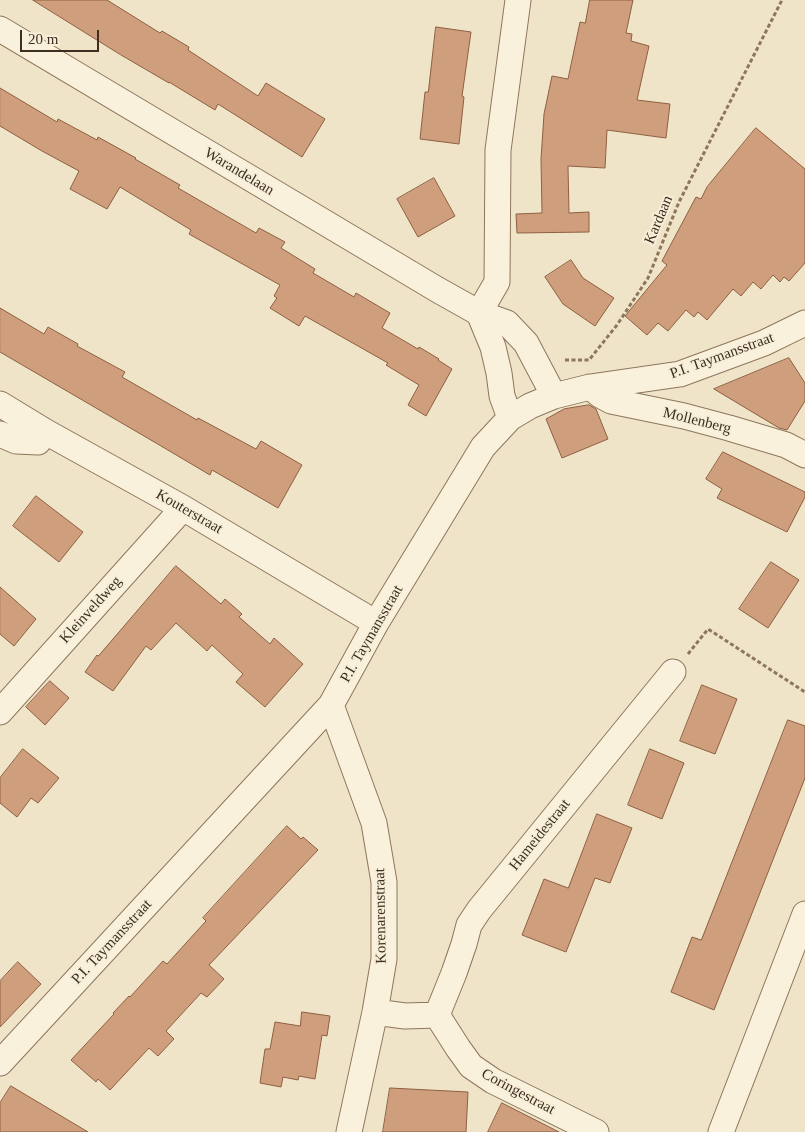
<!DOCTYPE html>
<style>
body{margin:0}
#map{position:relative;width:805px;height:1132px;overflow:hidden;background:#f0e4c8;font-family:Georgia,serif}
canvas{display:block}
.scale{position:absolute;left:20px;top:30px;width:79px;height:22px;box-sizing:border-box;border:2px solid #3d2e20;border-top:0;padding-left:6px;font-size:15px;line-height:18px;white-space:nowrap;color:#3d2e20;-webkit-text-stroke:4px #f7eed8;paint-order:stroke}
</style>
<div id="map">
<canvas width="805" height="1132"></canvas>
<div class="scale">20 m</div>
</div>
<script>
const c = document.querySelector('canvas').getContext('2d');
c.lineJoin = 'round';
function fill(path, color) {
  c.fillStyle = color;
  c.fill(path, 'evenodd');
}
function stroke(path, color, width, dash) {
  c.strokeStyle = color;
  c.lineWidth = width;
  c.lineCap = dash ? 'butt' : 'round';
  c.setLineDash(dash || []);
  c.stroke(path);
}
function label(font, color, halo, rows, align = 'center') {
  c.font = font + ' Georgia,serif';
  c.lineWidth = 4;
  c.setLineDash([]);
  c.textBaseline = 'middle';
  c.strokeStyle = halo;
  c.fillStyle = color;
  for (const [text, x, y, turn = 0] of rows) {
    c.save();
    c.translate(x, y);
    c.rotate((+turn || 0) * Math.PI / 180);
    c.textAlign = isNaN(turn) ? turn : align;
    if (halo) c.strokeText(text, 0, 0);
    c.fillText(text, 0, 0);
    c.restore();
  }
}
const building = new Path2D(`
 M33 0H107L160 33 162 31 189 47 188 50 258 96 266 83 325 119 302 157 218 104 215 110 169 82V83L121 55Z
 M590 0H633L626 33 632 34 631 41 649 46 637 100 670 104 666 138 607 130 605 168 568 166 569 213 589 212V232L517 233 516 214 542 213 541 159 544 114 552 76 568 79 580 22 585 23Z
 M436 27 471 32 462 96 464 97 459 144 420 139 425 92H428Z
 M0 88 57 122 58 119 97 140 98 137 136 158 135 159 180 185 178 188 256 233 259 228 285 242 281 248 315 269 313 273 354 297 356 293 390 313 382 328 418 349 419 347 439 359 438 360 452 369 426 416 408 405 419 385 386 365 388 363 305 316 299 326 270 308 277 298 274 296 280 285 189 234 191 230 120 187 107 209 70 189 79 171 42 151 0 126Z
 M756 128 805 169V263L789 281 784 277 780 282 773 275 761 289 753 282 741 296 733 289 707 320 698 312 694 317 686 310 668 331 658 323 647 335 625 316 667 265 662 261 696 197 701 199 707 187Z
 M434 178 455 216 418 237 397 199Z
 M571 260 583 278 614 298 595 326 563 304 545 277Z
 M0 308 44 334 48 327 78 344 77 346 125 372 122 377 197 420 198 418 256 449 261 441 302 465 278 508 212 470 210 475 156 443 0 352Z
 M789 358 805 383V401L787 430 779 428 714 389Z
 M589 405 596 409 608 439 562 458 546 419 564 409Z
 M723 452 805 492V497L787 532 717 498 722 489 706 479Z
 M36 496 83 532 59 562 13 526Z
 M771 562 799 580 768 628 739 609Z
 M176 566 221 604 225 599 242 614 239 617 270 644 274 638 303 664 265 707 236 682 243 674 212 645 207 651 176 623 151 650 146 646 113 691 85 672 97 655 98 656Z
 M0 587 36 619 14 646 0 634Z
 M50 681 69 698 45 725 26 707Z
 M702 685 737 699 715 754 680 741Z
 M788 720 805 726V778L714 1010 671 992 692 937 701 940Z
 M23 749 59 778 38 803 31 798 17 817 0 803V778Z
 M650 749 684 763 662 819 628 805Z
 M597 814 632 828 610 883 595 878 566 952 522 935 544 879 568 888Z
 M287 826 301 839 303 837 318 850 209 965 224 979 207 997 201 993 166 1031 174 1039 158 1056 149 1048 110 1090 98 1079 96 1082 71 1060 114 1014 113 1013 129 996 130 997 163 961 167 964 206 921 203 918Z
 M18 962 41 984 0 1027V981Z
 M302 1012 330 1016 327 1036 322 1035 315 1079 299 1076 298 1080 283 1077 281 1087 260 1083 265 1049H270L275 1022 300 1026Z
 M11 1086 88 1132H0V1103Z
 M390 1088 468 1092 466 1132H383Z
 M502 1103 559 1132H488Z`);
fill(building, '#cf9f7d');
stroke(building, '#8d5f41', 1);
const minor = new Path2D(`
 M0 29 438 290 479 313 507 323 526 343 554 396
 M479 313 497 282 498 150 518 0
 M479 313 493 347 499 373 502 396 510 418
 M590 387 600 395 611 401 684 416 729 428 786 445 805 455
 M0 404 46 432 183 508 376 623
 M0 434 16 441 38 442 46 432
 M331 705 374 823 384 882V959L375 1012 349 1132
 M0 712 183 508
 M375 1012 405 1016 437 1015 458 1048 471 1066 493 1081 596 1132
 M437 1015 454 973 464 944 469 925 479 910 673 672
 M0 1063 331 705 376 623 483 447 510 418 530 406 554 396 590 387 680 374 764 343 805 323
 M721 1132 805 914`);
stroke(minor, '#8d765c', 27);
stroke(new Path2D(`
 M565 360H589L617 325 648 278 679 202 782 0
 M688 654 708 629 805 692`), '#8d765c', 3, [4, 2.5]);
stroke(minor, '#faf1dc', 25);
label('15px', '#3d2e20', '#f7eed8', [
 ["Warandelaan",239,172,31],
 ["Kardaan",659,220,-67],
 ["P.I. Taymansstraat",722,356,-20],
 ["Mollenberg",697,421,14],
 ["Kouterstraat",189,512,30],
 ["Kleinveldweg",91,610,-48],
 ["P.I. Taymansstraat",372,634,-60],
 ["Hameidestraat",540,835,-51],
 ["Korenarenstraat",381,916,-91],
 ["P.I. Taymansstraat",112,942,-47],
 ["Coringestraat",518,1092,28]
]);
</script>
